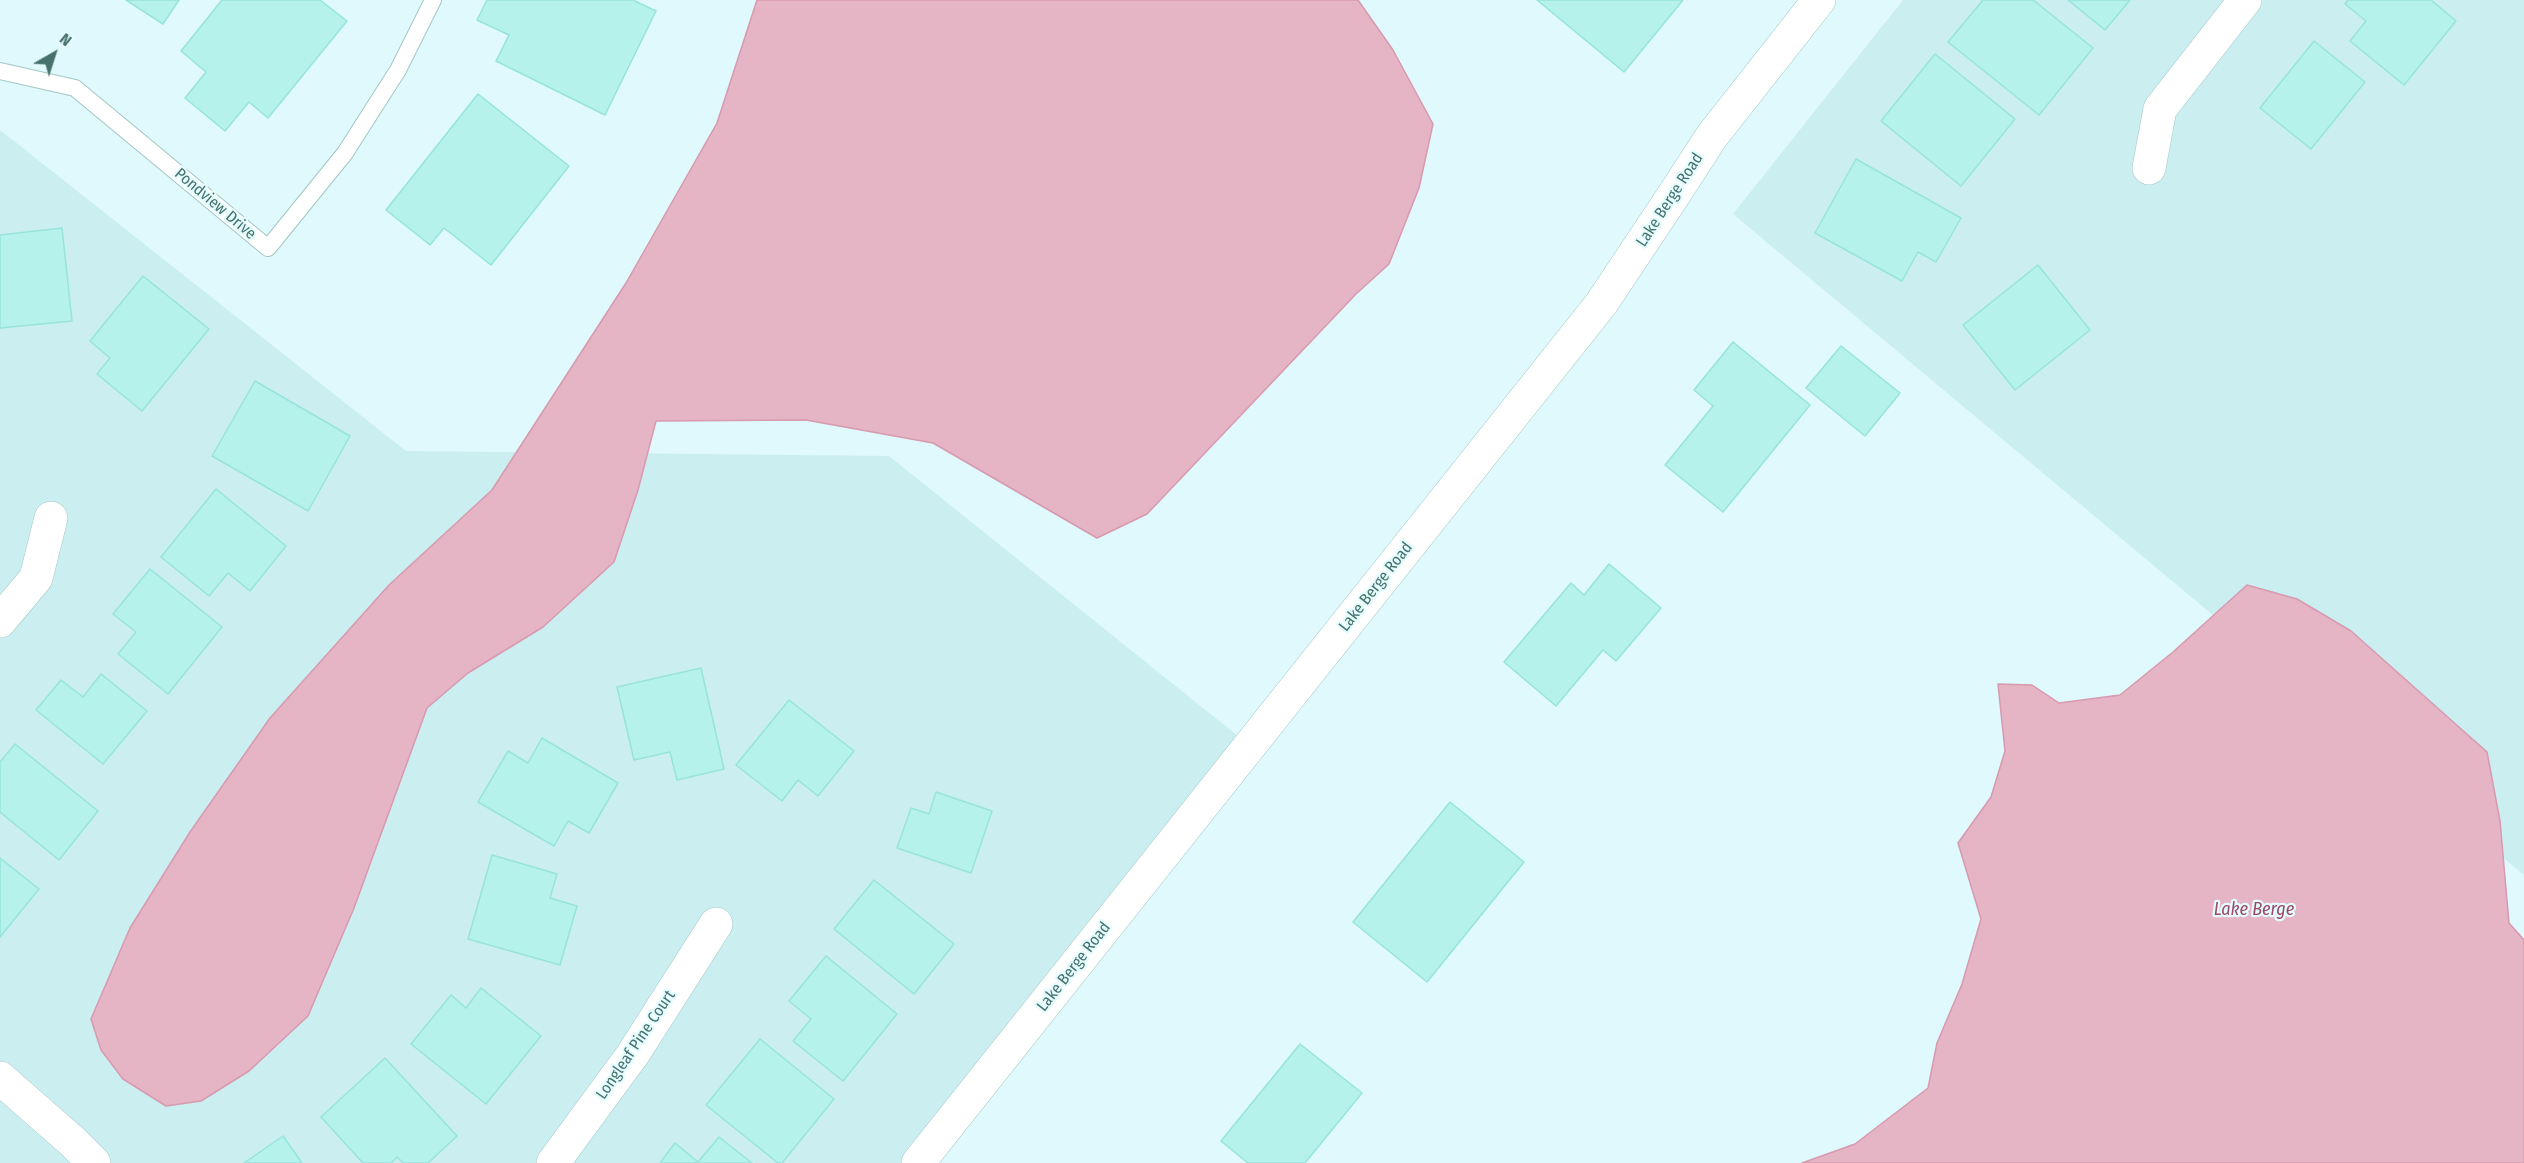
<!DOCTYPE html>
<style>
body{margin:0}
#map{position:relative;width:2524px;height:1163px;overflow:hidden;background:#dff9fc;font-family:"Fira Sans Condensed",sans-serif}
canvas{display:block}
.north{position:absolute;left:24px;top:24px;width:60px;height:60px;-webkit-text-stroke:4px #e5fcff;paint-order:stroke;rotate:39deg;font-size:16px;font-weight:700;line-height:24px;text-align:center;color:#47726c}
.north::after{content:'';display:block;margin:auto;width:21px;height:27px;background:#47726c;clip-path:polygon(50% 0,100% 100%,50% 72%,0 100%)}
</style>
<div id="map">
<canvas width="2524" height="1163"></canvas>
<div class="north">N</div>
</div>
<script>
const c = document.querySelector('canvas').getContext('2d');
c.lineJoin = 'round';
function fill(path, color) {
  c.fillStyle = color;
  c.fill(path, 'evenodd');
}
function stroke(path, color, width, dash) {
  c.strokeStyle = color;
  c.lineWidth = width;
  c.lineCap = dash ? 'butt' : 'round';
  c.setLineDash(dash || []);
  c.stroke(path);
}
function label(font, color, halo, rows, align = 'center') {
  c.font = font + ' "Fira Sans Condensed",sans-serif';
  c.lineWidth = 4.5;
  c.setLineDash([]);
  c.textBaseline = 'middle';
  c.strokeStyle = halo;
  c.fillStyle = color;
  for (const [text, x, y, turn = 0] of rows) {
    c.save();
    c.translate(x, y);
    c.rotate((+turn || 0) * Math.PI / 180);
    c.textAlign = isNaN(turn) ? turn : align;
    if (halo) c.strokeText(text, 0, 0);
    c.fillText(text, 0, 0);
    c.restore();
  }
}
fill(new Path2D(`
 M1903 0H2524V875L1733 214Z
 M0 130 406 451 889 456 1244 741 911 1163H0Z`), '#cbeef1');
const water = new Path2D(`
 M757 0H1358L1393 50 1433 124 1419 188 1389 264 1356 294 1147 514 1097 538 933 443 806 420 656 421 638 490 614 562 543 627 468 673 427 708 354 908 308 1016 249 1071 201 1101 166 1106 123 1079 101 1050 91 1019 130 928 190 832 270 718 389 585 492 490 626 283 717 123Z
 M2247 585 2297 599 2351 631 2487 752 2500 821 2509 923 2524 940V1163H1802L1855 1144 1928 1088 1937 1043 1962 984 1981 919 1958 843 1991 797 2005 751 1998 684 2032 685 2059 703 2120 695 2173 652Z`);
fill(water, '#e5b4c5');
stroke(water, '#d79aaf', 1.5);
const building = new Path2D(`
 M126 0H179L163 24Z
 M222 0H320L347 21 268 118 249 102 225 131 185 98 206 72 181 51Z
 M487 0H633L656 11 605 115 496 61 509 35 477 20Z
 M1537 0H1683L1624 72Z
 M1983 0H2033L2093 48 2039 115 1948 42Z
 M2068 0H2130L2105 30Z
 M2348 0H2431L2456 21 2404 85 2350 41 2366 21 2345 4Z
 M2314 41 2365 82 2311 149 2260 108Z
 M1935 54 2015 119 1961 186 1881 121Z
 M478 94 569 166 491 265 444 228 430 245 386 210Z
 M1856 159 1961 218 1936 262 1918 252 1902 281 1815 233Z
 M62 228 72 321 0 328V235Z
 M2038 265 2090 330 2015 390 1963 325Z
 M143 276 209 329 142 411 97 374 110 358 90 341Z
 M1733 342 1810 405 1723 512 1665 465 1713 406 1694 390Z
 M1841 346 1900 393 1865 436 1806 388Z
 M255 381 350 436 308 511 212 456Z
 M216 489 286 546 250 591 228 573 209 596 161 557Z
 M1609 564 1661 608 1616 661 1603 650 1556 706 1504 662 1571 583 1584 595Z
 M150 569 222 627 168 694 118 654 136 632 113 614Z
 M701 668 724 769 677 780 670 752 634 760 617 687Z
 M101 674 147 711 103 764 36 710 61 680 83 697Z
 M789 700 854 751 818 796 798 780 782 801 736 765Z
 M542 738 618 783 589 833 568 821 554 846 478 802 508 751 528 763Z
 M15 744 98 811 59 860 0 812V762Z
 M936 792 992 811 971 873 897 848 911 808 929 814Z
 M1450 802 1524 862 1427 982 1353 922Z
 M492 855 557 874 550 898 577 906 560 965 468 939Z
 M0 858 39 889 0 937Z
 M874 880 954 944 914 994 834 929Z
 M826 956 897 1014 843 1081 793 1041 811 1019 789 1001Z
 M481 988 541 1036 486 1104 411 1044 451 995 466 1008Z
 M760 1039 834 1099 782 1163H778L706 1105Z
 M1300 1044 1362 1093 1305 1163H1248L1221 1141Z
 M385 1058 457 1136 428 1163H403L397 1157 391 1163H363L321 1117Z
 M283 1136 302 1163H244Z
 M719 1137 752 1163H660L675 1143 698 1162Z`);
fill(building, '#b6f2ec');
stroke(building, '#96e4db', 1.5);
const lane = new Path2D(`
 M0 71 75 88 268 248 345 153 398 70 433 0`);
const street = new Path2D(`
 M2149 168 2160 109 2245 0
 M0 621 36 578 51 518
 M0 1078 73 1142 94 1163
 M553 1163 633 1054 716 924
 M918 1163 1601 304 1673 196`);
const secondary = new Path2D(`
 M1673 196 1712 136 1819 0`);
stroke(lane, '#a1c7c5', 18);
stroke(street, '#a1c7c5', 34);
stroke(secondary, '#9dc9c6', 34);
stroke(lane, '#fff', 16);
stroke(street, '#fff', 33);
stroke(secondary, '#fff', 33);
label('16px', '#47726c', '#e5fcff', [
 ["Lake Berge Road",1670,200,-57],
 ["Pondview Drive",215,204,40],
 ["Lake Berge Road",1376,587,-52],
 ["Lake Berge Road",1074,967,-52],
 ["Longleaf Pine Court",636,1045,-56]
]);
label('italic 18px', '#9b4964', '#e5fcff', [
 ["Lake Berge",2254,910]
]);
</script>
